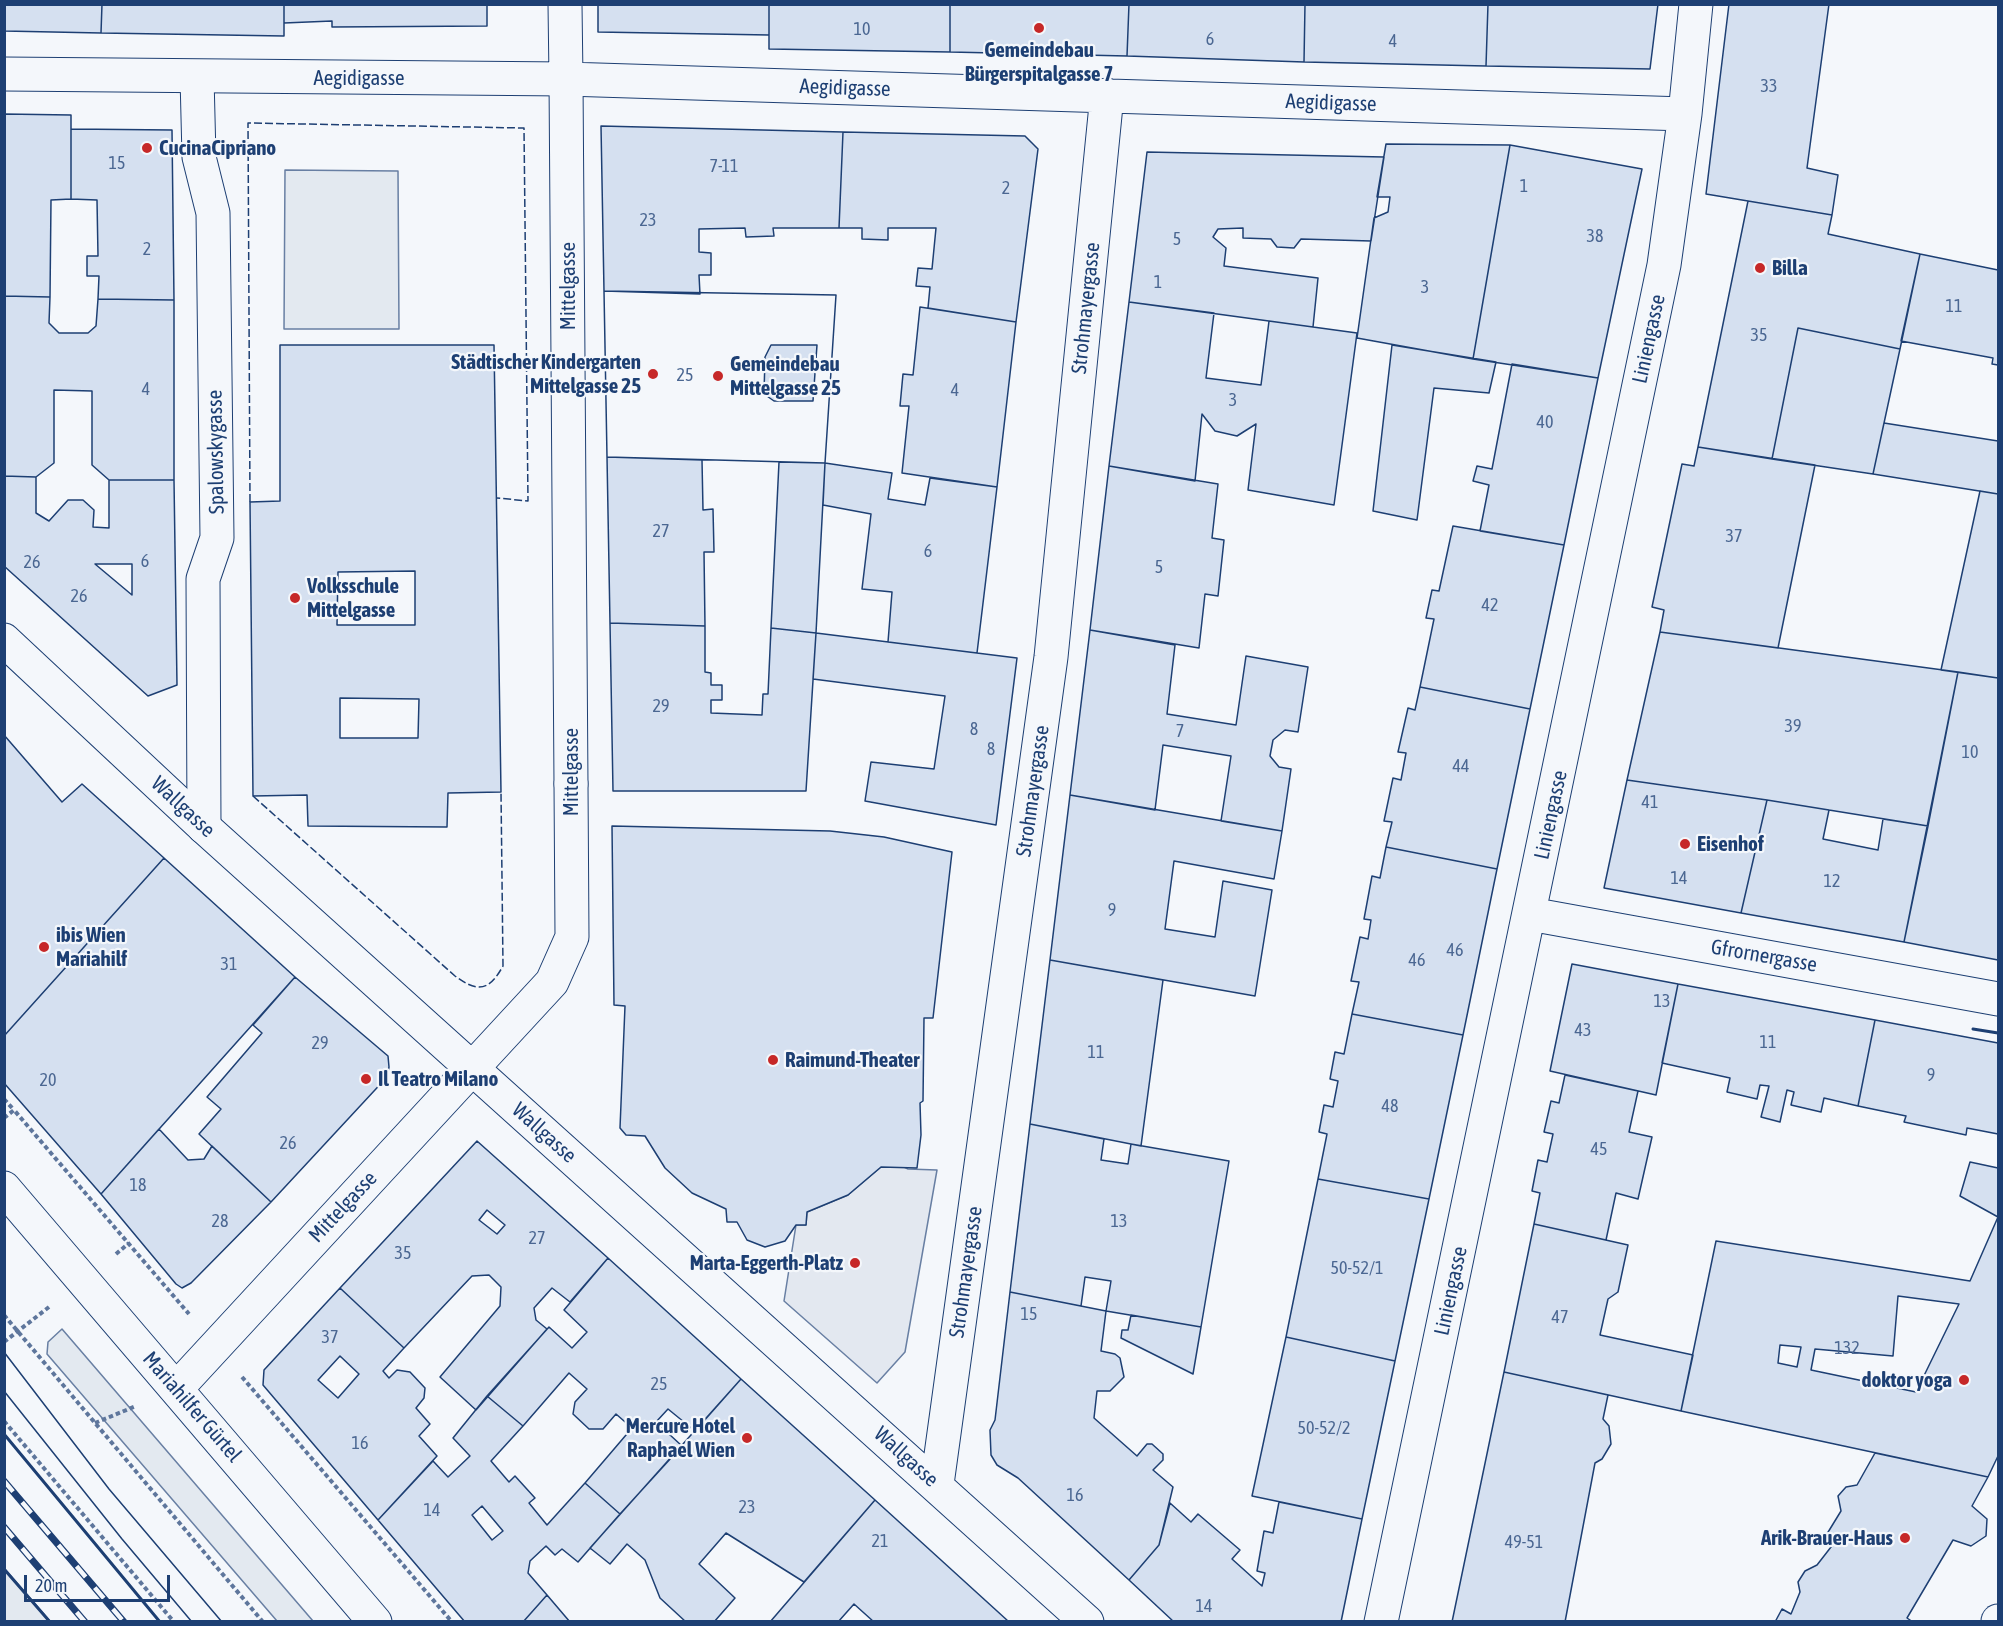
<!DOCTYPE html>
<meta charset="utf-8">
<style>
body{margin:0}
#map{position:relative;width:2003px;height:1626px;overflow:hidden;background:#f4f7fb;font-family:"Asap Condensed",sans-serif}
canvas{display:block}
.frame{position:absolute;inset:0;border:6px solid #1d3f73;pointer-events:none}
.scale{position:absolute;left:24px;top:1575px;width:146px;height:27px;box-sizing:border-box;border:3px solid #1d3f73;border-top:0;padding-left:8px;font-size:18px;line-height:21px;white-space:nowrap;color:#1d3f73;-webkit-text-stroke:4px #f4f7fb;paint-order:stroke}
</style>
<div id="map">
<canvas width="2003" height="1626"></canvas>
<div class="frame"></div>
<div class="scale">20 m</div>
</div>
<script>
const c = document.querySelector('canvas').getContext('2d');
c.lineJoin = 'round';
function fill(path, color) {
  c.fillStyle = color;
  c.fill(path, 'evenodd');
}
function stroke(path, color, width, dash) {
  c.strokeStyle = color;
  c.lineWidth = width;
  c.lineCap = dash ? 'butt' : 'round';
  c.setLineDash(dash || []);
  c.stroke(path);
}
function label(font, color, halo, rows, align = 'center') {
  c.font = font + ' "Asap Condensed",sans-serif';
  c.lineWidth = 4.5;
  c.setLineDash([]);
  c.textBaseline = 'middle';
  c.strokeStyle = halo;
  c.fillStyle = color;
  for (const [text, x, y, turn = 0] of rows) {
    c.save();
    c.translate(x, y);
    c.rotate((+turn || 0) * Math.PI / 180);
    c.textAlign = isNaN(turn) ? turn : align;
    if (halo) c.strokeText(text, 0, 0);
    c.fillText(text, 0, 0);
    c.restore();
  }
}
const green = new Path2D(`
 M285 170 398 171 399 329H284Z
 M62 1329 313 1621H277L47 1354 48 1342Z
 M5 1569 50 1621H5Z`);
fill(green, '#e3e9f0');
stroke(green, '#687fa3', 1.5);
const parking = new Path2D(`
 M902 1166 908 1169 937 1170 905 1352 877 1383 784 1301 796 1225H806L807 1212 848 1195 881 1167Z`);
fill(parking, '#e3e8f0');
stroke(parking, '#687fa3', 1.5);
const building = new Path2D(`
 M4 4H102L101 33 4 31Z
 M102 4H284V36L101 33Z
 M284 4H487V26L332 27V21L284 23Z
 M598 4H769V35L598 32Z
 M769 4H950V52L769 49Z
 M950 4H1129L1127 56 950 52Z
 M1129 4H1305L1304 62 1127 56Z
 M1305 4H1488L1486 66 1304 62Z
 M1488 4H1658L1650 69 1486 66Z
 M1729 4H1829L1807 168 1838 175 1832 215 1706 194Z
 M4 114 71 115V199L51 200 50 297 4 296Z
 M601 126 843 132 839 228H773L774 236 746 237 745 228 699 229V252L711 253V275H699L700 294 604 291Z
 M71 129 172 130 174 300 98 299 99 276H87V256H98L97 200 71 199Z
 M843 132 1025 136 1038 149 1016 322 928 308 930 287 916 286 918 268 932 269 936 228H888V240L862 239V228H839Z
 M1386 144 1510 145 1473 359 1357 338 1374 218 1388 212 1390 197H1377Z
 M1510 145 1642 169 1598 378 1473 359Z
 M1147 152 1384 157 1371 241 1301 239 1294 248 1277 247 1271 239 1243 238V228L1218 229 1213 237 1226 248 1224 266 1318 278 1313 327 1129 302Z
 M1748 201 1832 215 1828 234 1920 254 1900 349 1798 328 1772 459 1698 447Z
 M1920 254 1998 270V365L1992 364 1993 358 1901 341Z
 M604 291 836 295 825 463 607 457Z
 M604 291 836 295 825 463 607 457ZM771 345H817L813 401H774L764 394 765 357Z
 M4 296 50 297 49 323 59 333H88L96 326 98 299 174 300V480H109L92 465V391L54 390V463L36 477 4 476Z
 M1129 302 1214 313 1206 378 1261 385 1269 321 1357 333 1334 505 1248 490 1256 424 1237 436 1215 431 1202 414 1195 481 1109 466Z
 M920 307 1016 322 997 487 902 473 909 406H900L903 374 913 375Z
 M1798 328 1900 349 1873 474 1772 459Z
 M280 345H494L501 792 448 793 447 827 308 826 307 795 253 796 250 502 280 501ZM415 571V625H337L338 572ZM340 698 419 699 418 738H340Z
 M1392 345 1496 362 1489 393 1434 388 1417 520 1373 511Z
 M1512 364 1598 378 1564 545 1480 531 1489 485 1473 481 1477 466 1492 469Z
 M1884 423 1998 441V494L1873 474Z
 M1698 447 1815 465 1778 648 1660 632 1664 610 1652 607 1682 464 1694 466Z
 M607 457 702 460 703 510 713 509 714 552H704L705 626 610 623Z
 M779 462 825 463 816 633 771 628Z
 M825 463 892 473 888 499 925 505 930 478 997 487 977 653 888 642 892 592 862 589 871 514 823 505Z
 M1109 466 1218 484 1212 538 1224 540 1218 596 1205 594 1199 648 1090 630Z
 M4 476 36 477V513L49 521 68 500H83L94 510 93 527 109 528V480H174L177 685 148 696 4 566ZM95 564H132V595Z
 M1980 491 1998 494V678L1941 670Z
 M1453 526 1564 545 1530 709 1420 687 1434 619 1426 618 1432 590 1439 591Z
 M610 623 705 626V672L711 673V685H722V700H711V713L762 715 763 694H768L771 628 816 633 806 791H613Z
 M1090 630 1175 645 1167 714 1236 725 1246 656 1308 667 1298 732 1285 730 1273 740 1270 756 1279 767 1291 769 1282 831 1221 821 1231 756 1163 745 1155 810 1070 795Z
 M1660 632 1958 672 1928 826 1767 800 1627 780Z
 M816 633 1017 658 996 825 865 801 871 762 934 769 945 696 813 679Z
 M1958 672 1998 678V960L1904 942Z
 M1420 687 1530 709 1497 869 1386 847 1392 822 1384 821 1393 778 1401 780 1406 753 1398 752 1408 708 1415 710Z
 M4 735 62 802 82 784 164 858 4 1036Z
 M1627 780 1767 800 1741 913 1604 888Z
 M1070 795 1282 831 1274 879 1174 861 1165 929 1215 937 1223 881 1272 890 1255 996 1050 960Z
 M1767 800 1829 810 1823 839 1878 850 1883 819 1928 826 1904 942 1741 913Z
 M612 826 830 831 884 837 952 852 933 1018H924L923 1101 920 1103 921 1135 917 1168 881 1167 848 1195 807 1212 806 1225H796L785 1241 765 1247 747 1240 737 1222H727L726 1209 692 1193 665 1168 645 1136 626 1135 620 1128 625 1006 614 1005Z
 M1386 847 1497 869 1463 1035 1352 1014 1359 982 1351 981 1360 937 1368 939 1371 920 1364 919 1372 876 1380 878Z
 M164 858 295 977 101 1194 4 1083V1036Z
 M1050 960 1163 980 1141 1146 1030 1124Z
 M1572 964 1678 984 1656 1095 1550 1071Z
 M295 977 388 1056 389 1067 387 1077 271 1202 199 1134 221 1109 207 1097 262 1033 253 1025Z
 M1678 984 1875 1020 1858 1106 1824 1098 1821 1112 1791 1105 1794 1092 1787 1090 1780 1122 1761 1117 1769 1086 1760 1085 1757 1099 1727 1092 1730 1078 1662 1063Z
 M1352 1014 1463 1035 1429 1199 1318 1179 1327 1134 1319 1132 1324 1105 1333 1107 1338 1081 1330 1079 1335 1052 1344 1054Z
 M1875 1020 1998 1043V1134L1967 1128 1966 1135 1904 1122 1906 1116 1858 1106Z
 M1565 1075 1638 1091 1629 1132 1652 1137 1638 1199 1616 1193 1606 1240 1534 1224 1540 1193 1532 1191 1538 1160 1547 1162 1553 1134 1544 1132 1551 1101 1559 1103Z
 M1030 1124 1104 1139 1101 1160 1128 1164 1131 1144 1229 1161 1201 1327 1106 1311 1111 1281 1085 1277 1081 1306 1010 1292Z
 M159 1129 188 1160 204 1159 212 1146 271 1202 191 1283 182 1288 176 1284 101 1194Z
 M477 1141 608 1258 570 1302 552 1288 534 1308 536 1320 547 1329 476 1410 440 1377 500 1306 501 1287 489 1275 472 1276 404 1348 340 1288ZM487 1210 505 1225 497 1234 479 1220Z
 M1970 1162 1998 1168V1217L1960 1196Z
 M1318 1179 1429 1199 1395 1361 1286 1337Z
 M1998 1217V1456L1988 1477 1681 1411 1716 1241 1970 1281ZM1898 1296 1959 1304 1916 1392 1811 1370 1815 1349 1893 1356ZM1780 1345 1801 1347 1797 1367 1778 1363Z
 M1534 1224 1628 1245 1618 1292 1608 1299 1600 1335 1693 1355 1681 1411 1504 1372Z
 M608 1258 741 1379 695 1431 668 1409 656 1422 682 1446 620 1514 585 1483 632 1428 616 1414 603 1429H589L573 1414 575 1402 587 1389 569 1373 523 1426 487 1396 549 1327 572 1348 587 1332 564 1310Z
 M340 1288 404 1348 383 1371 389 1378 397 1370 410 1372 425 1388 424 1398 416 1408 430 1424 419 1436 437 1456 378 1520 263 1385 264 1370ZM340 1356 359 1374 338 1398 318 1380Z
 M1010 1292 1106 1311 1101 1351 1115 1354 1120 1358 1124 1377 1110 1391H1097L1094 1418 1137 1456 1147 1444H1152L1163 1454V1460L1153 1470 1173 1487 1159 1545 1129 1580 1018 1478 997 1465 991 1455 990 1430 995 1420Z
 M1131 1315 1201 1327 1193 1374 1121 1338 1122 1330H1128Z
 M1286 1337 1395 1361 1362 1519 1252 1496Z
 M1504 1372 1608 1395 1603 1419 1609 1426 1611 1444 1602 1459 1595 1463 1565 1622H1452Z
 M741 1379 875 1500 804 1582 726 1533 699 1564 735 1598 714 1622H686L660 1598 645 1560 627 1544 610 1564 590 1548Z
 M487 1396 523 1426 491 1461 509 1482 515 1476 535 1498 529 1503 547 1525 585 1483 620 1514 578 1562 562 1549 555 1555 546 1546 530 1561 528 1573 547 1595 523 1622H465L378 1520 433 1461 448 1477 470 1456 453 1438ZM482 1506 503 1531 492 1540 472 1515Z
 M1875 1453 1988 1477 1972 1506 1987 1519 1986 1536 1971 1546 1953 1540 1907 1618 1913 1622H1775L1782 1609 1791 1614 1800 1592 1798 1582 1805 1571 1817 1565 1831 1547 1822 1542 1841 1511 1838 1496 1846 1487 1857 1485Z
 M875 1500 1008 1621 1007 1622H874L854 1604 838 1622H770Z
 M1279 1502 1362 1519 1341 1622H1174L1129 1580 1159 1545 1170 1503 1191 1522 1198 1514 1240 1550 1232 1559 1262 1586 1265 1573 1257 1571 1264 1531 1273 1533Z
 M547 1595 570 1622H523Z`);
fill(building, '#d5e0f0');
stroke(building, '#1d3f73', 1.5);
const pedestrian = new Path2D(`
 M197 77 199 157 213 213 217 538 203 579 204 827
 M566 79 571 784`);
const minor = new Path2D(`
 M565 4 566 79
 M4 74 566 79 1685 114
 M4 640 204 827 1087 1622
 M1530 914 1998 999
 M177 1388 552 982 572 937 571 784
 M937 1484 1051 657 1107 95
 M1381 1622 1664 265 1685 114 1696 4`);
const tertiary = new Path2D(`
 M1998 1622V1621`);
const primary = new Path2D(`
 M4 1188 375 1622`);
stroke(pedestrian, '#1d3f73', 35);
stroke(minor, '#1d3f73', 35);
stroke(tertiary, '#1d3f73', 35);
stroke(primary, '#1d3f73', 35);
stroke(new Path2D(`
 M1997 135H1998
 M4 1099 14 1110
 M4 1118 14 1110 189 1314
 M116 1254 129 1243
 M4 1315 263 1622
 M4 1342 49 1307
 M242 1377 452 1622
 M4 1421 174 1622
 M95 1423 136 1406`), '#5e769c', 4, [4.5, 3]);
stroke(pedestrian, '#f4f7fb', 33);
stroke(minor, '#f4f7fb', 33);
stroke(tertiary, '#f4f7fb', 33);
stroke(primary, '#f4f7fb', 33);
stroke(new Path2D(`
 M4 1352 109 1489 222 1622
 M4 1391 122 1539 192 1622`), '#1d3f73', 1.5);
const rail = new Path2D(`
 M4 1481 124 1622
 M4 1527 85 1622`);
stroke(rail, '#1d3f73', 7);
stroke(rail, '#f4f7fb', 4.5, [14]);
stroke(new Path2D(`
 M250 502 248 123 524 128 528 501 497 498
 M253 796 455 976C478 993 489 991 503 966L501 792`), '#1d3f73', 1.5, [8, 3]);
stroke(new Path2D(`
 M1973 1029 1998 1033
 M4 1434 160 1622
 M4 1569 50 1622`), '#1d3f73', 3);
for (const [x, y, r, color] of [
 [1039,28,6,"#c62828"],
 [147,148,6,"#c62828"],
 [1760,268,6,"#c62828"],
 [653,374,6,"#c62828"],
 [718,376,6,"#c62828"],
 [295,598,6,"#c62828"],
 [1685,844,6,"#c62828"],
 [44,947,6,"#c62828"],
 [773,1060,6,"#c62828"],
 [366,1079,6,"#c62828"],
 [855,1263,6,"#c62828"],
 [1964,1380,6,"#c62828"],
 [747,1438,6,"#c62828"],
 [1905,1538,6,"#c62828"]
]) {
  const dot = new Path2D();
  dot.arc(x, y, r, 0, 2 * Math.PI);
  c.fillStyle = color;
  c.fill(dot);
  stroke(dot, '#f4f7fb', 2);
}
label('18px', '#4b6792', null, [
 ["10",862,29],
 ["6",1210,39],
 ["4",1393,41],
 ["33",1769,86],
 ["15",117,163],
 ["7-11",724,166],
 ["1",1524,186],
 ["2",1006,188],
 ["23",648,220],
 ["38",1595,236],
 ["5",1177,239],
 ["2",147,249],
 ["1",1158,282],
 ["3",1425,287],
 ["11",1954,306],
 ["35",1759,335],
 ["25",685,375],
 ["4",146,389],
 ["4",955,390],
 ["3",1233,400],
 ["40",1545,422],
 ["27",661,531],
 ["37",1734,536],
 ["6",928,551],
 ["6",145,561],
 ["26",32,562],
 ["5",1159,567],
 ["26",79,596],
 ["42",1490,605],
 ["29",661,706],
 ["39",1793,726],
 ["8",974,729],
 ["7",1180,731],
 ["8",991,749],
 ["10",1970,752],
 ["44",1461,766],
 ["41",1650,802],
 ["14",1679,878],
 ["12",1832,881],
 ["9",1112,910],
 ["46",1455,950],
 ["46",1417,960],
 ["31",229,964],
 ["13",1662,1001],
 ["43",1583,1030],
 ["11",1768,1042],
 ["29",320,1043],
 ["11",1096,1052],
 ["9",1931,1075],
 ["20",48,1080],
 ["48",1390,1106],
 ["26",288,1143],
 ["45",1599,1149],
 ["18",138,1185],
 ["28",220,1221],
 ["13",1119,1221],
 ["27",537,1238],
 ["35",403,1253],
 ["50-52/1",1357,1268],
 ["15",1029,1314],
 ["47",1560,1317],
 ["37",330,1337],
 ["132",1847,1348],
 ["25",659,1384],
 ["50-52/2",1324,1428],
 ["16",360,1443],
 ["16",1075,1495],
 ["23",747,1507],
 ["14",432,1510],
 ["21",880,1541],
 ["49-51",1524,1542],
 ["14",1204,1606]
]);
label('bold 21px', '#1d3f73', '#f4f7fb', [
 ["Gemeindebau",1039,50,"center"],
 ["Bürgerspitalgasse 7",1039,74,"center"],
 ["CucinaCipriano",159,148],
 ["Billa",1772,268],
 ["Städtischer Kindergarten",641,362,"right"],
 ["Mittelgasse 25",641,386,"right"],
 ["Gemeindebau",730,364],
 ["Mittelgasse 25",730,388],
 ["Volksschule",307,586],
 ["Mittelgasse",307,610],
 ["Eisenhof",1697,844],
 ["ibis Wien",56,935],
 ["Mariahilf",56,959],
 ["Raimund-Theater",785,1060],
 ["Il Teatro Milano",378,1079],
 ["Marta-Eggerth-Platz",843,1263,"right"],
 ["doktor yoga",1952,1380,"right"],
 ["Mercure Hotel",735,1426,"right"],
 ["Raphael Wien",735,1450,"right"],
 ["Arik-Brauer-Haus",1893,1538,"right"]
], 'left');
label('21px', '#1d3f73', '#f4f7fb', [
 ["Aegidigasse",359,78],
 ["Aegidigasse",845,88,2],
 ["Aegidigasse",1331,103,2],
 ["Mittelgasse",568,286,-90],
 ["Strohmayergasse",1086,308,-84],
 ["Liniengasse",1649,339,-78],
 ["Spalowskygasse",216,452,-91],
 ["Mittelgasse",571,772,-90],
 ["Strohmayergasse",1033,791,-82],
 ["Wallgasse",183,807,43],
 ["Liniengasse",1551,815,-78],
 ["Gfrornergasse",1764,956,10],
 ["Wallgasse",544,1133,42],
 ["Mittelgasse",343,1207,-47],
 ["Strohmayergasse",966,1272,-82],
 ["Liniengasse",1451,1291,-78],
 ["Mariahilfer Gürtel",192,1407,49],
 ["Wallgasse",906,1457,42]
]);
</script>
